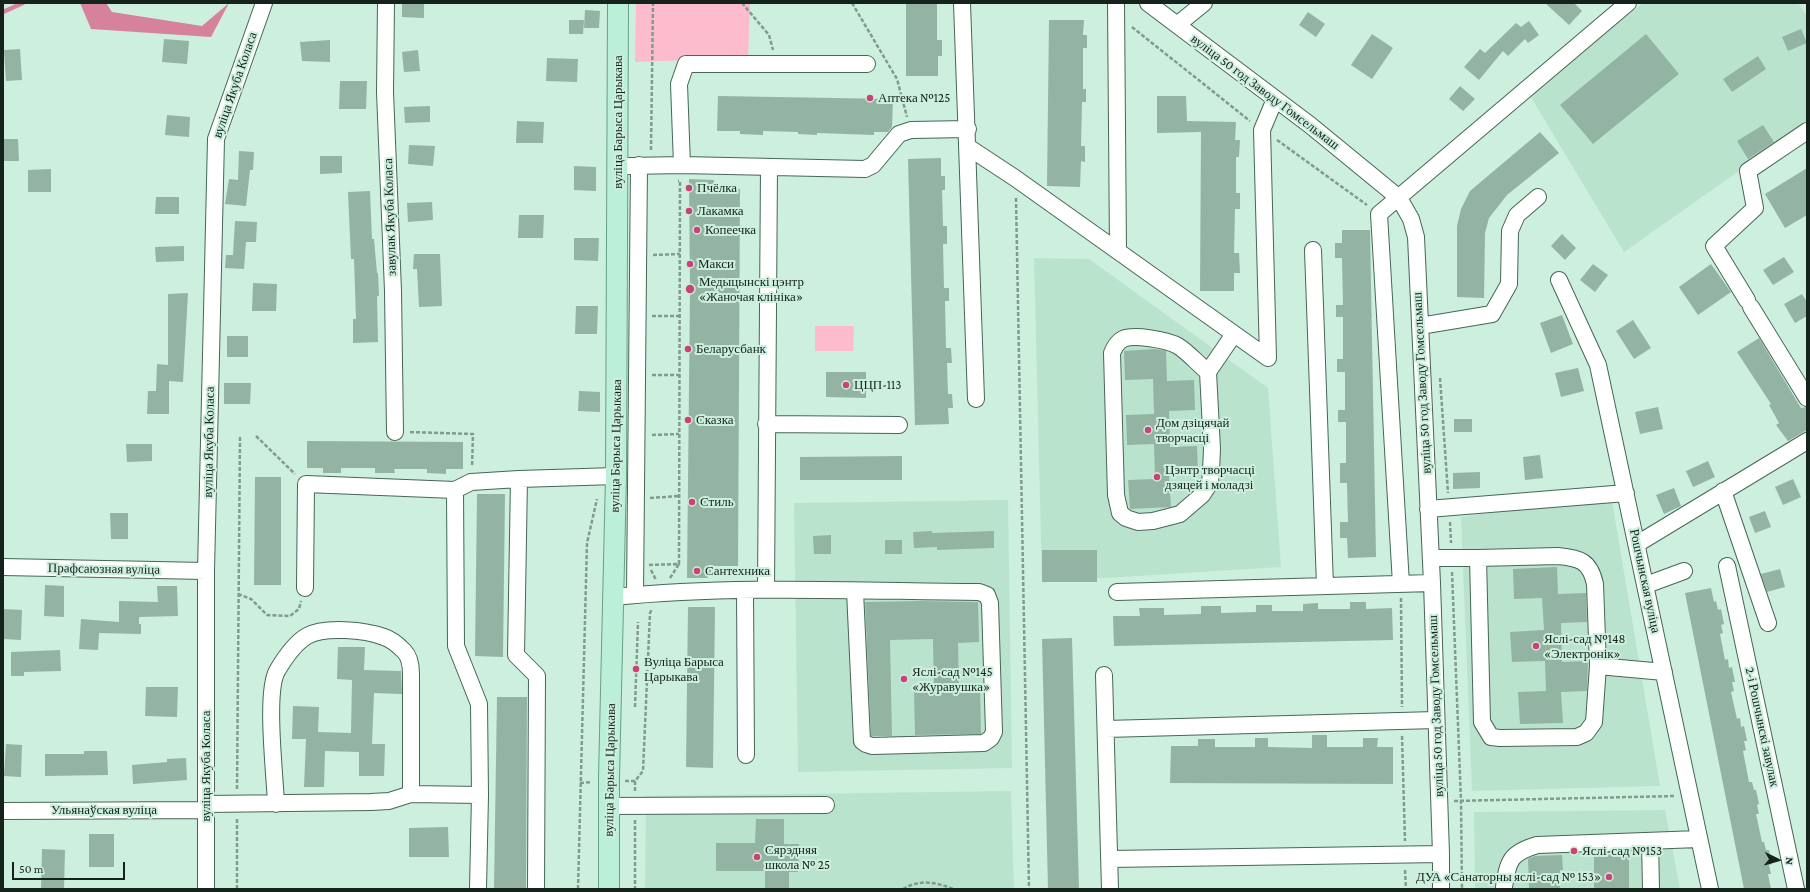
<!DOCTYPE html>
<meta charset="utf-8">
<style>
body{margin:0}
#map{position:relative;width:1810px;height:892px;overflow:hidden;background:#cdefdd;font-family:"Crimson Pro",serif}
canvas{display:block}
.frame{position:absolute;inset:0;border:4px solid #16231d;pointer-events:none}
.north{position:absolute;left:1758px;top:840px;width:40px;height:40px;-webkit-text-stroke:3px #cdefdd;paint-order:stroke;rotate:95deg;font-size:11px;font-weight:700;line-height:16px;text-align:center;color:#16231d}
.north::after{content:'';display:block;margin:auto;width:14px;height:18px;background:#16231d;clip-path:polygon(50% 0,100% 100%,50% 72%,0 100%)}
.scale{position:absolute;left:12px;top:862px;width:113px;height:18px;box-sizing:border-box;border:2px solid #16231d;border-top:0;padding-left:5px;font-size:12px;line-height:14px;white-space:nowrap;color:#16231d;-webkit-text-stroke:3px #cdefdd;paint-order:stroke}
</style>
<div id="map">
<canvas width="1810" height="892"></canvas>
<div class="frame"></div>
<div class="north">N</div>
<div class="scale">50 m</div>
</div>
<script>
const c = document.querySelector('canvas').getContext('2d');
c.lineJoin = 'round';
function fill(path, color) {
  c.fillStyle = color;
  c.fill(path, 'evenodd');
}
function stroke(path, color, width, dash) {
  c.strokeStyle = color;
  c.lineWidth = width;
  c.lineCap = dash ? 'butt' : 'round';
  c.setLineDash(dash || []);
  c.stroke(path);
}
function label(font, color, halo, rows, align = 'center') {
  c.font = font + ' "Crimson Pro",serif';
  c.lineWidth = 4;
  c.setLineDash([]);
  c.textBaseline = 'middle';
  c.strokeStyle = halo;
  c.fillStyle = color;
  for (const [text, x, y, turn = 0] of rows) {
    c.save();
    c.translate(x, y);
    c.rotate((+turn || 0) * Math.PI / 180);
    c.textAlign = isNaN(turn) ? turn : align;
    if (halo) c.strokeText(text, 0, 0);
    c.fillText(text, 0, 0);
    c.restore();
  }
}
fill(new Path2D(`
 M1643 3H1798L1807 16V123L1624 252 1529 94Z
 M1034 258 1089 259 1268 388 1281 567 1042 582Z
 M1611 495 1660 786 1472 791 1461 517Z
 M1008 500 1012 768 798 772 794 503Z
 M1011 791 1014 889H645L646 796Z
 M1665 810 1680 889H1475L1474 812Z`), '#bae3cd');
fill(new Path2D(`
 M636 3H750L748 58 635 62Z
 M815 326H854L853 351H815Z`), '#fcbcce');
fill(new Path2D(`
 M80 3H106L112 12 202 26 229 3 211 37 91 29Z`), '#d7829c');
stroke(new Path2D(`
 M3 12 23 3`), '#d7829c', 4.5);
fill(new Path2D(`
 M402 3H424V18L402 17Z
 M906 3H937V40H942V56H938V76H906Z
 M1545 3H1574L1582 11 1569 25Z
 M585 10 600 11 599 28H584Z
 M1308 12 1325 24 1316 37 1299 25Z
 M569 20H584L583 34H569Z
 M1049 20H1084L1083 35H1087V48H1083V89H1086V102H1082L1081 146H1085V162L1081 161 1080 187 1047 186Z
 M1529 21 1539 35 1528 43 1525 39 1508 56 1503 51 1479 80 1464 67 1480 49 1485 53 1516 23 1521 27Z
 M1801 29 1807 43 1788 51 1782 37Z
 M1372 34 1393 48 1372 79 1351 65Z
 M1646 34 1679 74 1593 144 1560 105Z
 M164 39 189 41 187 64 162 62Z
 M330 40V62L302 61 300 42Z
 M20 49 22 80 6 81 4 50Z
 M418 50 420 71 404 72 402 52Z
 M1758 56 1766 69 1732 92 1723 79Z
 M547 58 578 59 577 82 546 81Z
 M340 81H367L366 109H339Z
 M1460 86 1475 99 1463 111 1449 99Z
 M718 96 893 99 892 127 888 132H874V135L817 133V135L798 134V132L763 131V135L740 134V131H717Z
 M1157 96H1186L1187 121 1236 122 1235 140H1240L1239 157H1236V193H1240V209H1235L1234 253H1239L1240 273H1234V291H1200L1201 132 1157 133Z
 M430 106V122L405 123 404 107Z
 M167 115 190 117 189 137 165 135Z
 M517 121 544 122 543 143H516Z
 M1763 125 1774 142 1748 159 1737 141Z
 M1540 132 1559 153 1507 195 1489 218 1485 233 1484 298 1457 297V226L1461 209 1470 191Z
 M3 139H18L19 161H3Z
 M409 145 435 146 433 166 408 164Z
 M239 151 254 152 253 170H250L246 206 225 204 229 179 238 180Z
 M320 156H342V173L320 174Z
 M941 158V176H945V190H942L943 226H947V244H943L944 288H949V301H945L946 348H951L952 363H947L948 394H952L953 408H948L949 424 915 425 908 159Z
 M574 166 596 167V191L574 190Z
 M1807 168V215L1785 228 1765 194Z
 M51 169V192H28V170Z
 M689 179 714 180V189H740L738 566H711V574H708V578H687L690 289Z
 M370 191 372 239H374L377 273H378L379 296H377L378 342 353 343V319H356L354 259H351L348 192Z
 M156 197H179V214H155Z
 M432 202 433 220 408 222 407 203Z
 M519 215H544L543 238H518Z
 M235 221 257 222 256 242H246L244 269 225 268 226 255H233Z
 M1342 230H1370L1376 557 1348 558 1347 538H1340V522H1348L1347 483H1340V463H1346V422H1338V410H1345V372H1337V359H1343V317H1336V305H1343L1342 258H1335V243H1342Z
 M1562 234 1576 248 1565 260 1551 246Z
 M574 238H599L598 261 574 260Z
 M184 246V261L156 262 155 247Z
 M414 254H440L442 306 419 307 417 269H413Z
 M1784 257 1794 272 1773 285 1763 270Z
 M1593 264 1608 275 1595 292 1580 280Z
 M1711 264 1731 292 1698 315 1679 287Z
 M253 283 277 284 276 311H252Z
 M188 293 183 382 169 381V414H147L148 391H156L157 364 168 365V294Z
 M1802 294 1807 302V316L1795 323 1784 304Z
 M576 306H598L597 334H575Z
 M1562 315 1573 344 1551 353 1540 323Z
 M1633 320 1651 348 1634 359 1616 331Z
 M227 336H248V357H227Z
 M1759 338 1801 408 1807 407V430L1788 441 1776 425 1779 423 1769 405 1771 404 1737 352Z
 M1155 349 1166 351 1167 381 1194 380 1195 410 1169 411 1170 447 1197 446 1198 474 1169 475 1171 507 1130 509 1128 480 1155 479 1154 444 1127 445 1126 415 1154 414 1153 379 1125 380 1124 351Z
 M1578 368 1584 391 1561 397 1555 373Z
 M826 372H866V398L826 397Z
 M224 383H251L250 404H224Z
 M579 391 600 392V412L578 411Z
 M1658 407 1663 429 1640 434 1635 412Z
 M1454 419H1472V432H1454Z
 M307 441 463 442V469H446V474L427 473V469H394L395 473H375V468H341V473H323V468H307Z
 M126 444H152V461L127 462Z
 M1540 455 1543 478 1525 480 1523 457Z
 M902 456V480H800V457Z
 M1708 461 1715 477 1693 487 1686 471Z
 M1480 472V488L1453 489V473Z
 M255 477H281V585H254Z
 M1793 479 1801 497 1783 505 1775 487Z
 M1674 488 1681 506 1664 514 1656 495Z
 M477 494H505L503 657 475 656Z
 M1765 511 1771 527 1755 533 1749 517Z
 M110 513H128V539H111Z
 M932 531V533L994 531V548L937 550V547L914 548 913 532Z
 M831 535V554H814L813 536Z
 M885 540H902V554H885Z
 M1042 550H1097V582H1042Z
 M1557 567 1558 594 1586 593 1587 622 1561 623 1562 662 1588 661 1587 691 1561 692 1563 723 1520 724 1518 692 1546 691 1545 661 1512 662 1510 632 1544 630 1542 598 1514 599 1513 569Z
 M1780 569 1785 587 1767 592 1761 574Z
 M45 585 64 586V617L44 616Z
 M157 586H177L178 616 139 617V624H141V634L99 633 98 650 79 649 81 619 119 622V601L158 602Z
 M1711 588 1714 602 1716 601 1718 610 1721 609 1724 624 1721 625 1723 633 1720 634 1725 660 1728 659 1729 668 1732 667 1735 682H1732L1734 691 1731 692 1737 719 1740 718 1741 727 1744 726 1747 741H1744L1746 750 1743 751 1749 782H1752L1754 790H1756L1759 804 1757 805 1759 814H1756L1762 842H1764L1766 850H1769L1772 864 1769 865 1771 874H1768L1771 889H1744L1685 593Z
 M922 601 978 602 979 642 958 643 959 688 980 687 981 734 915 735 914 692H934L933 639 890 640 892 736H871L865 602Z
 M1350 602H1366V609L1392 608 1393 640 1114 646 1113 616H1140L1139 608H1164V615L1201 614V606H1221V613L1256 612V605H1272V611H1303V604L1318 603V609H1350Z
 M688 607H715L713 768 686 767Z
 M3 609 22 610 21 640 3 639Z
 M1072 638 1079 889H1048L1042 639Z
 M338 647H365L364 670 401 671 402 694 374 693 372 744H385L384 776H359V752L325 751 324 787H304L306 739H292L293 706 319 707 318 732 351 733 352 680 337 679Z
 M60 650 61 671 24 672V676H11V652Z
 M146 687H178L177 717 145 716Z
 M497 697H527L526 889H494Z
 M1312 735H1327V747H1363V738H1378L1377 747H1393V784L1170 783 1171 746H1198V739H1215V747H1255V738H1268V747L1312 748Z
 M6 744 22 745 21 777 4 776Z
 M84 751H107L108 775 45 776V754H84Z
 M186 758 187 780 133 784 132 765 167 762V759Z
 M756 819H784V844H799L798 872H789V889H765V871H716V843H755Z
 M448 827 449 857H409V828Z
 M89 834H114V867H89Z
 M42 849 65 850 64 889H41Z
 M1606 853H1629V889H1594V856H1606Z
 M1562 855 1563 870H1560V889H1529L1528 859 1535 856Z`), '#93b4a3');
const minor = new Path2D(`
 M386 3 385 92 393 291 395 432
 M962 3 976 399
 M1116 3 1118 251
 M1148 3 1310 125 1399 198 1411 219 1416 237 1432 583 1441 854V889
 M1177 25 1204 3
 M968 147 1015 178 1268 358
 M682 165 679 84 686 64H867
 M628 166 682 165 865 169 873 165 899 134 911 130 968 129
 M1313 250 1325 586
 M1559 280 1598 365 1710 889
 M1747 300 1714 246 1755 208 1748 171 1807 131
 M1751 307 1807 398
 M1420 326 1492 314 1509 284 1510 231 1517 215 1538 197
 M1268 358 1262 130 1275 99
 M1208 372C1198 364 1188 352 1178 346 1168 340 1133 334 1123 339 1117 342 1114 348 1112 353L1116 495 1120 513 1126 518 1138 522 1153 521 1180 514 1202 495 1210 483 1211 471 1212 449 1208 372 1234 334
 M766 424 899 425
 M519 479 516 655 537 676 536 889
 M455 490 456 646 479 704 480 795 478 889
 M1723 491 1768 623
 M1428 509 1626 493
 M1637 544 1807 441
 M1431 558H1478L1482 722 1491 737 1500 738 1577 737 1586 733 1594 722 1598 666 1664 672
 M1478 558 1558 556C1580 558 1590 561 1595 584L1598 666
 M1727 566 1796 889
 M3 567 206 571
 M1401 584 1379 214 1628 3
 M1646 585 1684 571
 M305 588 306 484 455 490 471 482 519 479 616 476
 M766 589 769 167
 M745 590 746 755
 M1117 592 1432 583
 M635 595 639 165
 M614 597C735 585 857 591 979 592L987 595 990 603 994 732 991 738 984 743 872 746 866 744 862 741 855 591
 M1104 675 1110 889
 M1106 729 1436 720
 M206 804 371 802 389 801 411 794
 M276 804C275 775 265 693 277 671 284 659 295 643 307 636 324 626 366 630 384 637 391 639 399 646 404 651 410 657 411 665 411 674V794L480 795
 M609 806 826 805
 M3 811 206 810
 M1650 841 1651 889
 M1109 859 1441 854
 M1504 887C1508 861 1510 853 1537 845L1699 839
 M206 889V571L216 139 264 3`);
const major = new Path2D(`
 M609 889V777L616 476 618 3`);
stroke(minor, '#476656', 18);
stroke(major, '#65a184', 22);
stroke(new Path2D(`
 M742 3 769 35 773 50
 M852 3 897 79 907 117
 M1132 27 1250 121
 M1277 140 1367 205
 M651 150 653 3
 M1016 198 1029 889
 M653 255 680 254
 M652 316H680
 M652 375H680
 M1440 378 1448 493
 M410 432 473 434 472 467
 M652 435 679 434
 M256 436 295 474
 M650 498 679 496
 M1450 522 1451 543
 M649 565 679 564 680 181H678
 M651 570 656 580
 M1452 572 1461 801 1462 889
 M670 578 679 564
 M238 594 251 599 267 615 290 616 299 609 301 601
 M1401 598 1402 707
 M635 707 638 622
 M1402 736 1405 841
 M625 781H635
 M580 783 592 782
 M237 789 240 436
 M635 791V781L643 771 650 613 652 609
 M1454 801 1675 796
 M635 820V889
 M1405 870 1406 889
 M237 889V818
 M578 889 587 543 597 499
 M903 889C919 879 936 882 953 889`), '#819b8e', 2.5, [4, 2]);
stroke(minor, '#fff', 16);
stroke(major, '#bcefd7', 20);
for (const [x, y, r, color] of [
 [870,98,4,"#cc4178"],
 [689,188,4,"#cc4178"],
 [689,211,4,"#cc4178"],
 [697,230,4,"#cc4178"],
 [690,264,4,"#cc4178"],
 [690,289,5,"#cc4178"],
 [688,349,4,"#cc4178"],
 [846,385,4,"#cc4178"],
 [688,420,4,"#cc4178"],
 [1148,430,4,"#cc4178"],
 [1157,477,4,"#cc4178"],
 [692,502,4,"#cc4178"],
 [697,571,4,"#cc4178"],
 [1536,646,4,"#cc4178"],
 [636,669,4,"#cc4178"],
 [904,679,4,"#cc4178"],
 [1574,851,4,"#cc4178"],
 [757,857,4,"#cc4178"],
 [1609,877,4,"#cc4178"]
]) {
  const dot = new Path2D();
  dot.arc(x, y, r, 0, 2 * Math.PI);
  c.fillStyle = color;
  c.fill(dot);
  stroke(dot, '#cdefdd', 1.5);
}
label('13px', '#16231d', '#cdefdd', [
 ["вуліца Якуба Коласа",235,85,-71],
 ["вуліца 50 год Заводу Гомсельмаш",1265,92,37],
 ["вуліца Барыса Царыкава",618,122,-90],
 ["завулак Якуба Коласа",390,217,-92],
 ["вуліца 50 год Заводу Гомсельмаш",1422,383,-93],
 ["вуліца Якуба Коласа",209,442,-89],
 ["вуліца Барыса Царыкава",616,446,-89],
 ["Прафсаюзная вуліца",104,569,1],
 ["Рошчынская вуліца",1645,581,78],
 ["вуліца 50 год Заводу Гомсельмаш",1436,706,-92],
 ["2-і Рошчынскі завулак",1762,727,78],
 ["вуліца Якуба Коласа",206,766,-90],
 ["вуліца Барыса Царыкава",610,770,-89],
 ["Ульянаўская вуліца",104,810]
]);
label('13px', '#16231d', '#cdefdd', [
 ["Аптека №125",878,98],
 ["Пчёлка",697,188],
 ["Лакамка",697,211],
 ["Копеечка",705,230],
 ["Макси",698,264],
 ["Медыцынскі цэнтр",699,282],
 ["«Жаночая клініка»",699,297],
 ["Беларусбанк",696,349],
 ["ЦЦП-113",854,385],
 ["Сказка",696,420],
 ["Дом дзіцячай",1156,423],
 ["творчасці",1156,438],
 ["Цэнтр творчасці",1165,470],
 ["дзяцей і моладзі",1165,485],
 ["Стиль",700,502],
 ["Сантехника",705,571],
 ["Яслі-сад №148",1544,639],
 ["«Электронік»",1544,654],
 ["Вуліца Барыса",644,662],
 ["Царыкава",644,677],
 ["Яслі-сад №145",912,672],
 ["«Журавушка»",912,687],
 ["Сярэдняя",765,850],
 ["школа № 25",765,865],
 ["Яслі-сад №153",1582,851],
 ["ДУА «Санаторны яслі-сад № 153»",1601,877,"right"]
], 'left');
</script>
